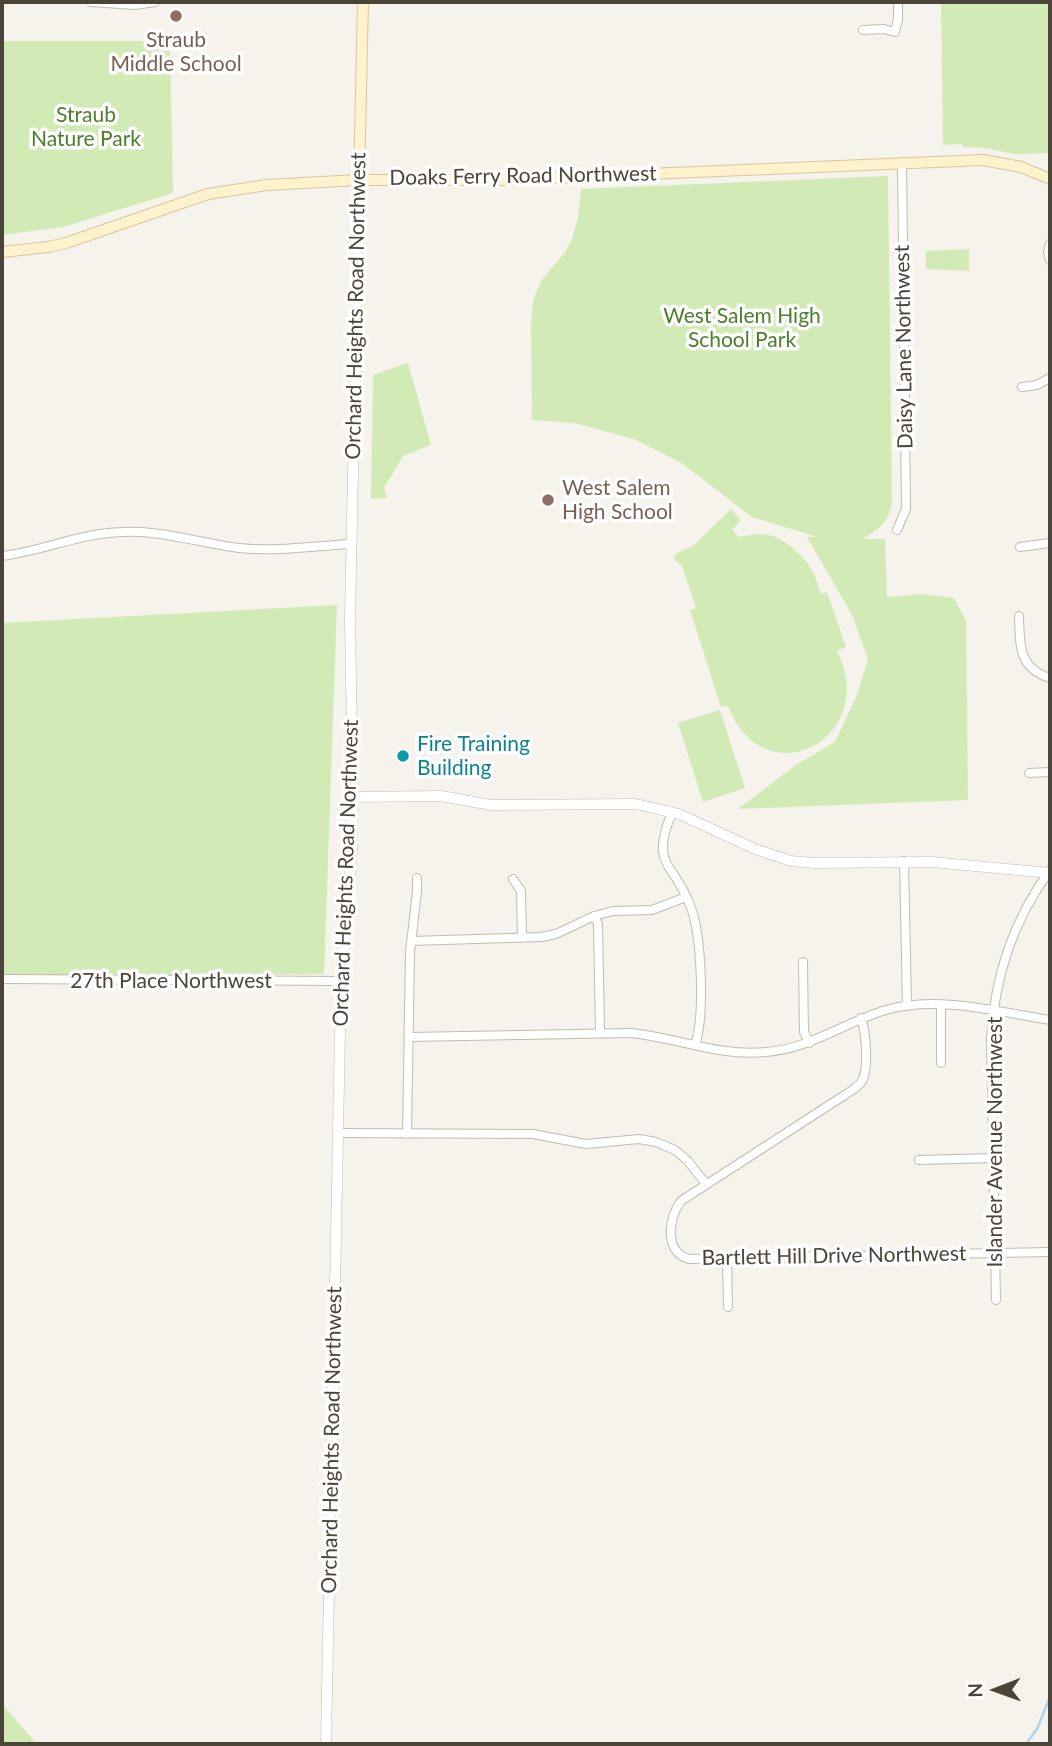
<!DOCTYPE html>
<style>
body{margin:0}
#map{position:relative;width:1052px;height:1746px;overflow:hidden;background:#f6f3ec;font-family:Lato,sans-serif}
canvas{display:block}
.frame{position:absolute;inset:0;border:4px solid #4b4439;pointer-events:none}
.north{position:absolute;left:961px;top:1655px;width:70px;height:70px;-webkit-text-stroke:5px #fff;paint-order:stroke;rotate:269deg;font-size:19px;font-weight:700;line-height:28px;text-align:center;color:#4b4439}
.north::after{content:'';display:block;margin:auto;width:24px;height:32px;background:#4b4439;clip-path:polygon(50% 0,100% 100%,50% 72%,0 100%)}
</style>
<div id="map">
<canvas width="1052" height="1746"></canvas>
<div class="frame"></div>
<div class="north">N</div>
</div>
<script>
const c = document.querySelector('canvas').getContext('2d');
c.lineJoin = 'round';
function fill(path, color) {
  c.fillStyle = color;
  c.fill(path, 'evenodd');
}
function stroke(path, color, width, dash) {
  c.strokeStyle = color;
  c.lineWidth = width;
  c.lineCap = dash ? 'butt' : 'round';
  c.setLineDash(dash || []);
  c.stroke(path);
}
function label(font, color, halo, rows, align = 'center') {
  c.font = font + ' Lato,sans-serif';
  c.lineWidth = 7;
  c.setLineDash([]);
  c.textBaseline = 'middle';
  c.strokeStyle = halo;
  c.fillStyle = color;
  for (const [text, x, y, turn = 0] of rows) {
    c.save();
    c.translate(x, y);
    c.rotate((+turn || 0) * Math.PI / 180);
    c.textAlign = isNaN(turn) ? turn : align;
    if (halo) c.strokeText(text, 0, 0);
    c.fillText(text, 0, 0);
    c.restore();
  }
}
fill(new Path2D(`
 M941 2H1050V153L1015 154 984 148 964 147 961 144 943 145Z
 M2 41H170L173 193 63 227 2 235Z
 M888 176 892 504C887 524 878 531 861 539H885L887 597 922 594 954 598 966 621 968 800 738 809 796 765 835 742 857 695 868 659 852 615 807 537H817L752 517 683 464 634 439 574 423 532 420 531 326 533 300 541 281 565 252 572 239 578 218 581 189Z
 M969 249V271L926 269V251Z
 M408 363 431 445 403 456 384 488 387 498 371 499 373 375Z
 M731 509 741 520 732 530 739 537C746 536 754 534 761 534 782 533 810 560 816 579 817 582 819 589 821 594L827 592 846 647 837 651C881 738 764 800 728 706L721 707 690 610 696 608 682 566 673 558 677 553 693 546Z
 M337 605 324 974 2 978V623Z
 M720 710 745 788 703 802 678 723Z
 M2 1704 37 1744H2Z`), '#d2eab5');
stroke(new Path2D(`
 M1026 1744 1037 1729 1050 1697`), '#a9d4f2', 2.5);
const minor = new Path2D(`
 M91 2 135 5 155 2
 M863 30 884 29 895 32 898 19V2
 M1050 244 1048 252 1050 260
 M1022 387 1037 385 1050 378
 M897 530 906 509 902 162
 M1020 547 1050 543
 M2 556C43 551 81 533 122 532 162 530 199 543 239 548 276 552 314 546 351 544
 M1019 616C1020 645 1018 668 1050 678
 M1029 773 1050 772
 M672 812C650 867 672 859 690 905 702 935 705 1015 695 1045
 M904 861 907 1006
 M513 879 521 891 522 938
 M594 916 598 924 600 1033
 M411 941 541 937 556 934 594 916 613 911 652 910 686 897
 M803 962 804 1032 809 1043
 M2 979 341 981
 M861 1018C866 1031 868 1062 864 1076 863 1082 859 1085 854 1089L681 1201C668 1218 664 1252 689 1259L1050 1252
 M409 1037 630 1033C676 1037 719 1057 766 1052 810 1049 845 1022 886 1010 936 995 1000 1012 1050 1020
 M941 1063V1005
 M338 1133 533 1134 586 1144 639 1139 656 1142 675 1150 687 1160 706 1184
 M407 1134 410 952 417 891V878
 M919 1160 994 1158
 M727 1258 728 1307
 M996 1300 991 1038C995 975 1013 921 1050 870`);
const tertiary = new Path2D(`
 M353 797 441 796 491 805 636 804 679 814 755 849 791 861 814 863 932 862 1050 873
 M326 1744 341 981 352 850 353 797 350 619 359 180`);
const secondary = new Path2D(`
 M359 180 363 2
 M2 252 48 247 66 243 208 194 267 185 359 180H504L983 160 1021 167 1050 179`);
stroke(minor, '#c2bbae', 10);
stroke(tertiary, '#c2bbae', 11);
stroke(secondary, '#d6c79b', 12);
stroke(minor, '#fff', 8);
stroke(tertiary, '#fff', 10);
stroke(secondary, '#fff3cd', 10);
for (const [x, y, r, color] of [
 [176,16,7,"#8d6e63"],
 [548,500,7,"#8d6e63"],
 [403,756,7,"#0f9aa8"]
]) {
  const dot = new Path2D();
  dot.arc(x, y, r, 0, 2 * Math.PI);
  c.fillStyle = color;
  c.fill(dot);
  stroke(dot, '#fff', 2.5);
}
label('21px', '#785e54', '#fff', [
 ["Straub",176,40],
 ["Middle School",176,64],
 ["West Salem",562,488,"left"],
 ["High School",562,512,"left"]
]);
label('21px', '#4a7f2a', '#fff', [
 ["Straub",86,115],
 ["Nature Park",86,139],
 ["West Salem High",742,316],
 ["School Park",742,340]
]);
label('21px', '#4b4439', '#fff', [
 ["Doaks Ferry Road Northwest",523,176,-1],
 ["Orchard Heights Road Northwest",356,306,-89],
 ["Daisy Lane Northwest",904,347,-91],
 ["Orchard Heights Road Northwest",346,873,-88],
 ["27th Place Northwest",171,981],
 ["Islander Avenue Northwest",995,1142,-90],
 ["Bartlett Hill Drive Northwest",834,1256,-1],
 ["Orchard Heights Road Northwest",332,1440,-89]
]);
label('21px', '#0d838f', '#fff', [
 ["Fire Training",417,744],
 ["Building",417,768]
], 'left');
</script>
